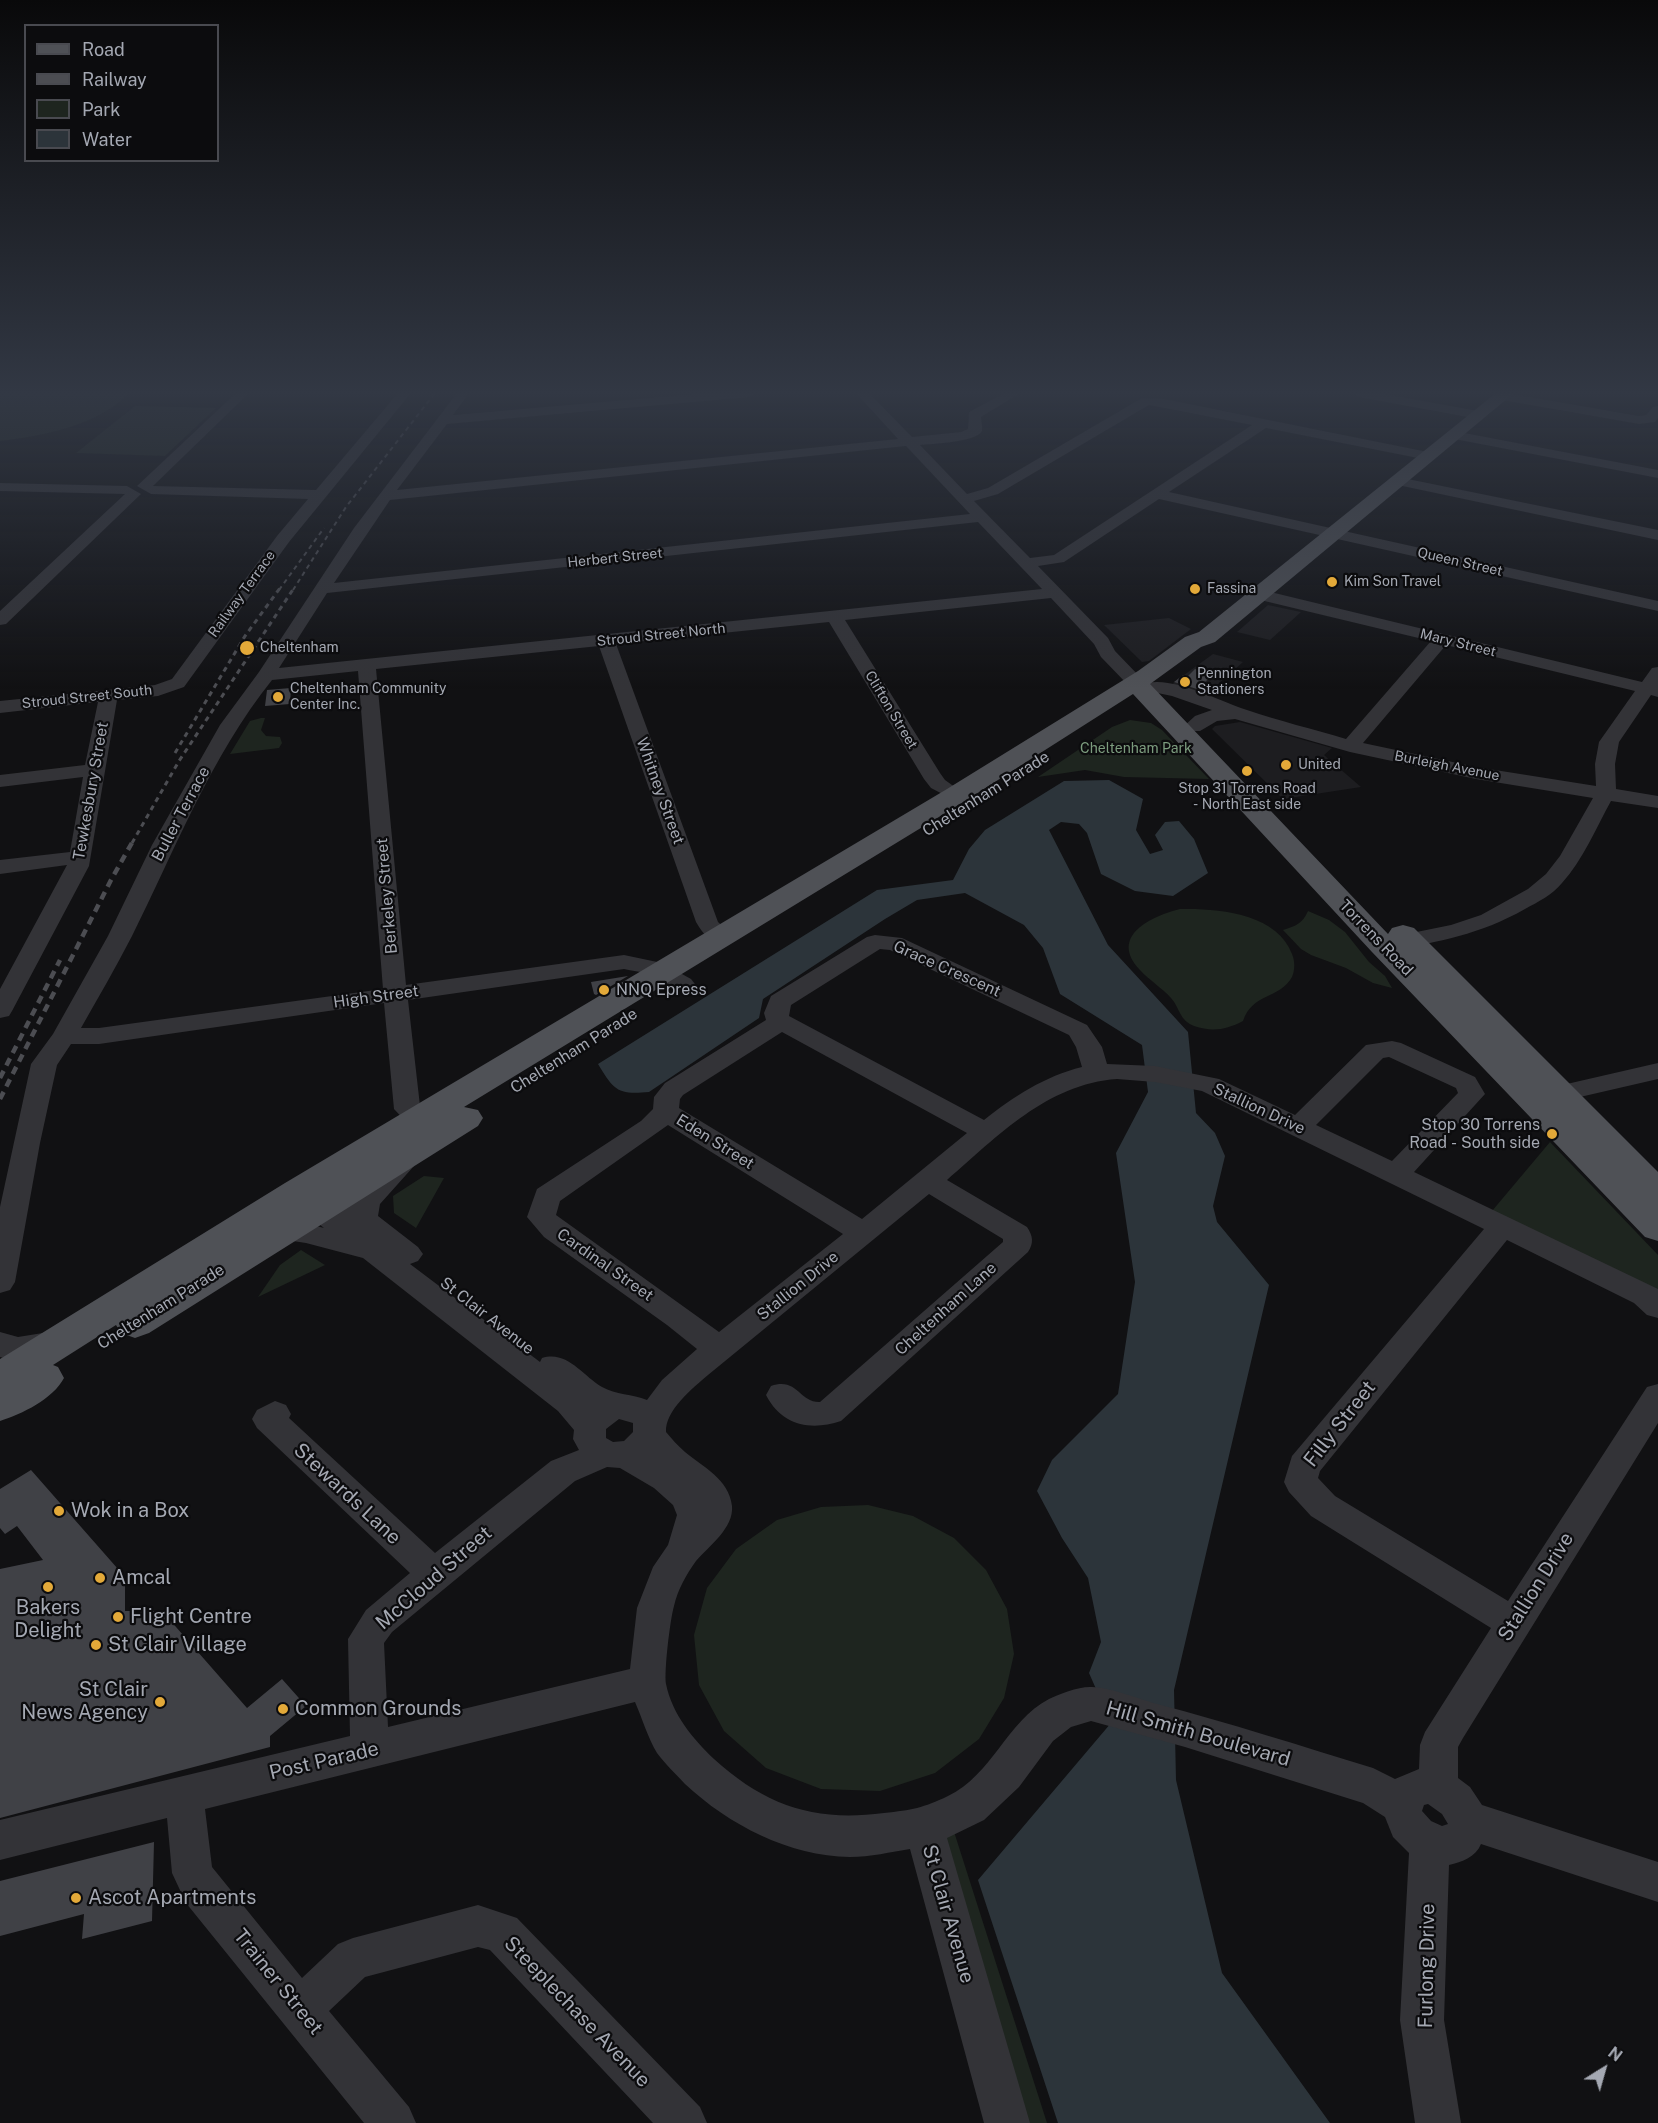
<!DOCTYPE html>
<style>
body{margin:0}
#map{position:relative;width:1658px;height:2123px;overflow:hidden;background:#111113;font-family:"Public Sans",sans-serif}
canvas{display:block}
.legend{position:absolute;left:24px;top:24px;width:195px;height:138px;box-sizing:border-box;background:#0c0c0e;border:2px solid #494a50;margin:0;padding:8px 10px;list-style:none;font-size:18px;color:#a4a8b2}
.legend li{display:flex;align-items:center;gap:12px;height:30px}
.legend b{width:30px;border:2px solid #494a50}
.north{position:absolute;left:1574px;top:2039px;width:60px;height:60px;-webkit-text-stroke:4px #0c0c0e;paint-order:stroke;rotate:37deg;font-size:16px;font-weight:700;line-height:24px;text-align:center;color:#a4a8b2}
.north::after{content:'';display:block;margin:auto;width:21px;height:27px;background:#a4a8b2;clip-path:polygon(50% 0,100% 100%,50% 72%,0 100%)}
</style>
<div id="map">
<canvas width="1658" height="2123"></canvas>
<ul class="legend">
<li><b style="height:8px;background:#4f5156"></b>Road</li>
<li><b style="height:8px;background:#4c4d52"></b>Railway</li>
<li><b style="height:16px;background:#1e251f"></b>Park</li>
<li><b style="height:16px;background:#2c343a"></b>Water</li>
</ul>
<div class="north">N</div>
</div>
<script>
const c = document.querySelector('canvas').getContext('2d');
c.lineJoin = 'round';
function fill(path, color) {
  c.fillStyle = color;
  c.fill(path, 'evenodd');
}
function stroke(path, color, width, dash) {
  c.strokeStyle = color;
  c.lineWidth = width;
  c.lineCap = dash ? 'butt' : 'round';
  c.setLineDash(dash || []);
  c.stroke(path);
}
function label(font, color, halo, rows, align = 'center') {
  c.font = font + ' "Public Sans",sans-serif';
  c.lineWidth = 4.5;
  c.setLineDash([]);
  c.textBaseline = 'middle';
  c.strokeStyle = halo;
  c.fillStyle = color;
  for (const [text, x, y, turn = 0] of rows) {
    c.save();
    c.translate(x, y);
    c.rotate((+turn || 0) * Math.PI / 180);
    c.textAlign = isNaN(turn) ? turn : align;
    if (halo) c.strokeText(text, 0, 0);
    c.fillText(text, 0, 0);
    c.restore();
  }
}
fill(new Path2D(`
 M1268 605 1301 612 1270 640 1237 632Z
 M1169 618 1191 629 1149 661 1142 662 1104 625Z
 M1213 654 1243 662 1207 694 1174 685 1173 683Z
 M1240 722 1332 748 1324 755 1361 787 1283 799 1212 729 1215 726Z`), '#1d1d20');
fill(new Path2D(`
 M0 393H129C98 426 43 436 0 441Z
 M135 406 216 408 165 456 76 453Z
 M261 718H265L261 730 266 736 280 737 282 743 279 748 230 754 250 721Z
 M1130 720 1151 723 1162 730 1209 779 1124 777 1085 770 1038 777 1112 727Z
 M1180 909C1217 908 1277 913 1292 954 1295 961 1295 970 1292 977 1280 999 1252 993 1243 1021 1226 1030 1212 1032 1194 1026 1179 1020 1180 1008 1171 998 1162 988 1149 980 1140 970 1108 936 1152 916 1180 909Z
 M1308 911 1329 920 1345 932 1369 962 1385 976 1392 988 1373 983 1346 968 1311 955 1301 949 1283 930C1296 926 1303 923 1308 911Z
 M1550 1142 1658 1255V1294L1492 1211Z
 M424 1176 444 1178 416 1228 394 1213 393 1196Z
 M301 1250 325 1265 258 1297 280 1265Z
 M868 1505 913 1516 954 1538 986 1570 1007 1609 1014 1654 1004 1698 979 1739 935 1773 880 1791 821 1789 766 1768 724 1731 699 1685 694 1635 707 1588 736 1549 777 1520 821 1507Z
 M949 1816 1047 2123H1008L924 1828Z`), '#1e251f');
fill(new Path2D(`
 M1109 780 1143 799 1136 830 1150 854 1163 850 1155 835 1165 822 1179 821 1194 839 1208 873 1173 896 1135 891 1101 874 1087 833 1079 824 1061 822 1049 830 1108 945 1188 1032 1196 1113 1215 1133 1225 1156 1213 1206 1217 1222 1269 1285 1174 1690 1176 1780 1222 1973 1330 2123H1058L978 1880 1111 1723 1089 1673 1101 1642 1088 1578 1062 1538 1037 1491 1052 1460 1118 1394 1135 1282 1116 1153 1148 1092 1142 1045 1060 994 1043 948 1024 925 965 893 917 900 885 919 763 999 759 1018 649 1092C617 1095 614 1090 598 1064L877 890 953 880 969 849 985 830 1064 781Z`), '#2c343a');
fill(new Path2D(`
 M1195 669 1214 674 1197 689 1174 682 1183 675 1188 676Z
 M291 688 290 704 265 706 267 690Z
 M628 976 596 995 594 994 591 982Z
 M31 1470 125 1577V1611H162L247 1708 282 1679 306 1706 270 1736V1747L0 1818V1569L43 1560 17 1526 5 1534 0 1528V1489Z
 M154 1842 152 1921 82 1939 84 1914 0 1936V1881Z`), '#404146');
fill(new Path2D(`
 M236 393H249L153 486 316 490 398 393H411L289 542 184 687 158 696 117 700 89 866 12 1011 9 1016 0 1018V989L67 865 0 874V860L70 852 83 777 0 787V775L85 765 98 702 0 713V701L155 685 172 679 277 536 308 499 151 494 137 486Z
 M457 393H469L453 415 708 393H755L749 397 447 424 397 490 898 439 856 393H869L912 437 961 432 968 429 969 412 1005 393H1020L981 417C981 420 983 428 982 431 977 442 931 444 920 445L967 494 988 488 1142 398 1164 399 1428 452 1435 456 1428 460 1266 428 1169 492 1658 601V611L1159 499 1064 562 1038 566 1108 638 1115 651 1141 678 1144 682 1141 686H1129L1101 657 1094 644 1051 598 845 620 940 773 945 780 966 795 963 799 956 801 931 788 924 779 829 622 616 644 718 922 734 937 730 942C713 946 704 936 696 922L599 646 376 669 406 985 624 955 662 963 691 979 695 984 691 989C674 994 663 980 648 974 640 971 632 971 624 969L408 1000 420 1106 432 1120 428 1126 419 1129 410 1126 394 1109 384 1003 99 1044H71L57 1065 40 1143 15 1282 10 1290 0 1293V1207L31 1064 53 1034 108 936 152 845 220 725 259 672 354 528ZM1149 405 1252 425 1054 555 1030 558 974 501 998 494ZM906 446 970 514 334 583 390 500ZM978 522 1042 589 279 668 327 593ZM358 671 383 989 99 1028H81C98 998 116 967 132 936 175 850 211 756 272 680Z
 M1353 393H1379L1478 411 1485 415 1478 419 1359 397Z
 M1497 393H1506L1639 416 1646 415 1653 407 1658 406V418L1655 422 1639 424 1502 400 1497 399 1496 396Z
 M1454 431 1658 470V478L1449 438 1447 435 1449 432Z
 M1398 477 1658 530V540L1393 484 1391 481Z
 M0 483 127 486 141 494 6 624 0 625V611L125 494 0 491Z
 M1258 589 1642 682 1652 668 1658 667V697L1651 695 1619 742 1615 764 1616 789 1658 796V808L1611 801C1596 828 1583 860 1562 883 1552 895 1538 902 1525 909 1479 935 1440 941 1390 951L1382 949 1378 944 1382 939 1451 925 1481 915 1528 889 1546 874 1560 856 1593 798 1476 779 1350 752 1235 719 1217 721 1200 731H1186L1183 727 1195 716 1212 710 1172 696 1148 691 1146 687 1148 683C1175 677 1221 702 1247 710 1279 721 1313 729 1346 739L1431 641 1252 598 1250 594ZM1446 645 1635 691 1599 742 1595 764 1596 786 1476 767 1363 743Z
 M875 935 902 938 1087 1025 1102 1047 1107 1064 1155 1066 1219 1079 1295 1115 1366 1045 1392 1041 1401 1043 1475 1077 1485 1094 1414 1172 1658 1289V1318L1647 1315 1634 1303 1507 1240 1320 1471 1318 1478 1335 1496 1508 1601 1647 1387 1658 1384V1423L1463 1738 1458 1747V1778L1470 1787 1482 1805 1658 1862V1902L1481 1844C1476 1857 1462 1862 1449 1865L1444 2020 1461 2123H1415L1400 2020 1409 1853 1393 1837 1385 1817 1363 1803 1185 1747 1091 1721 1071 1727 1053 1741 1019 1787 984 1820 947 1838 1030 2123H984L910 1849C891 1852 870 1857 850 1857 789 1856 729 1825 685 1784 676 1774 665 1764 657 1753 648 1738 642 1718 635 1702L205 1809 212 1867 302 1978 338 1944 353 1938 478 1905 517 1918 700 2107 707 2123H653L490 1950 478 1947 365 1977 329 2011 409 2107 416 2123H364L186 1903 172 1873 167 1818 0 1860V1820L350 1736 348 1639 366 1610 410 1573 257 1428 252 1419 257 1410 275 1401 286 1405 291 1414 289 1418 435 1553 551 1461 579 1450 573 1439 574 1430 558 1411 363 1258 306 1243 273 1238 269 1231 273 1224C290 1219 307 1223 324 1228L295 1205 291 1198 295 1191 309 1189 307 1186 311 1179C330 1174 341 1187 355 1198L390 1159 400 1157 410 1159 414 1166 380 1204 378 1216 418 1247 423 1254 418 1261 410 1264 540 1362 542 1358C567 1350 582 1375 602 1387 616 1395 632 1394 647 1400L662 1380 697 1349 667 1325 544 1237 527 1217 537 1189 641 1121 653 1109 654 1097 665 1083 766 1020 764 1013 771 996 867 937ZM880 949 890 950 1069 1035 1076 1047 1082 1067C1045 1076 1013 1097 984 1120L789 1016 791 1005ZM782 1032 967 1133 862 1219 679 1108 680 1099 683 1095ZM1389 1057 1456 1088 1458 1093 1392 1161 1316 1125 1383 1058ZM1117 1079 1155 1082 1202 1091 1484 1229 1292 1456 1284 1482 1289 1492 1311 1516 1491 1628 1425 1732 1420 1745 1419 1769 1395 1779 1373 1768C1301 1746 1230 1723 1157 1704 1139 1699 1109 1687 1092 1687 1080 1686 1059 1694 1049 1699 1007 1721 992 1775 948 1796 923 1808 912 1810 884 1813 814 1822 766 1806 714 1759 693 1739 672 1714 666 1684 664 1671 670 1620 674 1606 678 1589 686 1575 696 1561 709 1546 734 1528 732 1506 729 1479 703 1467 685 1452 678 1446 672 1439 666 1432 665 1410 693 1388 708 1375L929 1194 1003 1239V1242L820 1402C799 1403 798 1377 771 1386L766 1395C782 1426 811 1431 841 1421L1028 1252C1034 1243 1033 1236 1027 1227L947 1180C998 1136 1047 1084 1117 1079ZM668 1125 843 1234 719 1332 556 1215 560 1201ZM619 1419 633 1423V1432L624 1441 613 1442 606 1438V1429ZM607 1467 620 1468 654 1488 673 1505 677 1515 668 1545 653 1567 637 1608 630 1669 388 1727 384 1643 392 1632 575 1481ZM1428 1804 1442 1814 1448 1824 1442 1826 1431 1821 1422 1811 1424 1805Z
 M1658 1063V1079L1541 1106 1532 1104 1528 1098 1532 1092Z
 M0 1332 18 1337 49 1332 60 1336 64 1344 60 1352C40 1359 21 1364 0 1357Z`), '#333337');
fill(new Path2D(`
 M1496 393H1514L1215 642 1201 647 1150 684 1388 934 1392 928 1403 925 1414 928 1658 1172V1241L1645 1237 1372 952 1133 694 965 801 464 1107 478 1110 483 1118 478 1126 149 1333 135 1338 121 1333 116 1325 53 1365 58 1367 64 1378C53 1399 22 1414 0 1421V1359L285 1183 947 789 1138 671 1185 637 1199 632Z`), '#4f5156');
stroke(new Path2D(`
 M279 590 324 528
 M293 590 346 507 435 393`), '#4c4d52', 2, [4.5, 4]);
stroke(new Path2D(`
 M175 753 245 636 280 588
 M132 843 179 761 294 588`), '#4c4d52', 3, [5, 4.5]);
stroke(new Path2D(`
 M0 1078 60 960
 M0 1099 111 880 133 841`), '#4c4d52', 4.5, [8, 6]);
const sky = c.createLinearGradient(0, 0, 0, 690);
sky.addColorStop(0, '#09090a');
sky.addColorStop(0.57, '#323844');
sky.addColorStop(1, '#32384400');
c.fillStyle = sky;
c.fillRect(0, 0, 1658, 690);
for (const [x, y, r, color] of [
 [1332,582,6,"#e3a939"],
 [1195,589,6,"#e3a939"],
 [247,648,8,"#e3a939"],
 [1185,682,6,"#e3a939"],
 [278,697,6,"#e3a939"],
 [1286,765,6,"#e3a939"],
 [1247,771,6,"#e3a939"],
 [604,990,6,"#e3a939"],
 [1552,1134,6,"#e3a939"],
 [59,1511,6,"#e3a939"],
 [100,1578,6,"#e3a939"],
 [48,1587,6,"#e3a939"],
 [118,1617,6,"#e3a939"],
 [96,1645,6,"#e3a939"],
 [160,1702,6,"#e3a939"],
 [283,1709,6,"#e3a939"],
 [76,1898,6,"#e3a939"]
]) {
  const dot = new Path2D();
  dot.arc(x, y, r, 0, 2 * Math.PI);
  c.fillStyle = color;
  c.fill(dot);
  stroke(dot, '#0c0c0e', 2);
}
label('14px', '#a4a8b2', '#0c0c0e', [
 ["Herbert Street",615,558,-6],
 ["Queen Street",1460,562,13],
 ["Railway Terrace",242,594,-54],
 ["Stroud Street North",661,635,-6],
 ["Mary Street",1458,643,14],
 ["Stroud Street South",87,697,-6],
 ["Clifton Street",891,710,59],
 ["Burleigh Avenue",1447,766,11]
]);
label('14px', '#a4a8b2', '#0c0c0e', [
 ["Kim Son Travel",1344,582],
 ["Fassina",1207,589],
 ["Cheltenham",260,648],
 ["Pennington",1197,674],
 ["Stationers",1197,690],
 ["Cheltenham Community",290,689],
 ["Center Inc.",290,705],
 ["United",1298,765],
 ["Stop 31 Torrens Road",1247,789,"center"],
 ["- North East side",1247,805,"center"]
], 'left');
label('14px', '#7c9c7e', '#0c0c0e', [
 ["Cheltenham Park",1136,749]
]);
label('16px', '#a4a8b2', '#0c0c0e', [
 ["Tewkesbury Street",91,791,-80],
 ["Whitney Street",660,791,70],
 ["Cheltenham Parade",986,794,-32],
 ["Buller Terrace",181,814,-62],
 ["Berkeley Street",387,896,-95],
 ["Torrens Road",1376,938,46],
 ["Grace Crescent",947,969,24],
 ["High Street",376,997,-8],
 ["Cheltenham Parade",574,1051,-32],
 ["Stallion Drive",1259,1109,25],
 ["Eden Street",715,1142,32],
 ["Cardinal Street",605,1265,35],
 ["Stallion Drive",798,1286,-39],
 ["Cheltenham Parade",161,1307,-32],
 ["Cheltenham Lane",946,1309,-42],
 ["St Clair Avenue",487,1316,38]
]);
label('16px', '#a4a8b2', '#0c0c0e', [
 ["NNQ Epress",616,990],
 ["Stop 30 Torrens",1540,1125,"right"],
 ["Road - South side",1540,1143,"right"]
], 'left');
label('20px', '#a4a8b2', '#0c0c0e', [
 ["Filly Street",1340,1424,-52],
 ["Stewards Lane",347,1494,43],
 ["McCloud Street",434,1578,-41],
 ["Stallion Drive",1536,1587,-58],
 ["Hill Smith Boulevard",1198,1734,16],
 ["Post Parade",324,1761,-13],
 ["St Clair Avenue",948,1914,74],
 ["Furlong Drive",1427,1966,-89],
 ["Trainer Street",278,1982,51],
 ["Steeplechase Avenue",577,2012,46]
]);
label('20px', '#a4a8b2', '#0c0c0e', [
 ["Wok in a Box",71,1511],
 ["Amcal",112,1578],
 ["Bakers",48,1608,"center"],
 ["Delight",48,1631,"center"],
 ["Flight Centre",130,1617],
 ["St Clair Village",108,1645],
 ["St Clair",148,1690,"right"],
 ["News Agency",148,1713,"right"],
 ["Common Grounds",295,1709],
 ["Ascot Apartments",88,1898]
], 'left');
</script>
